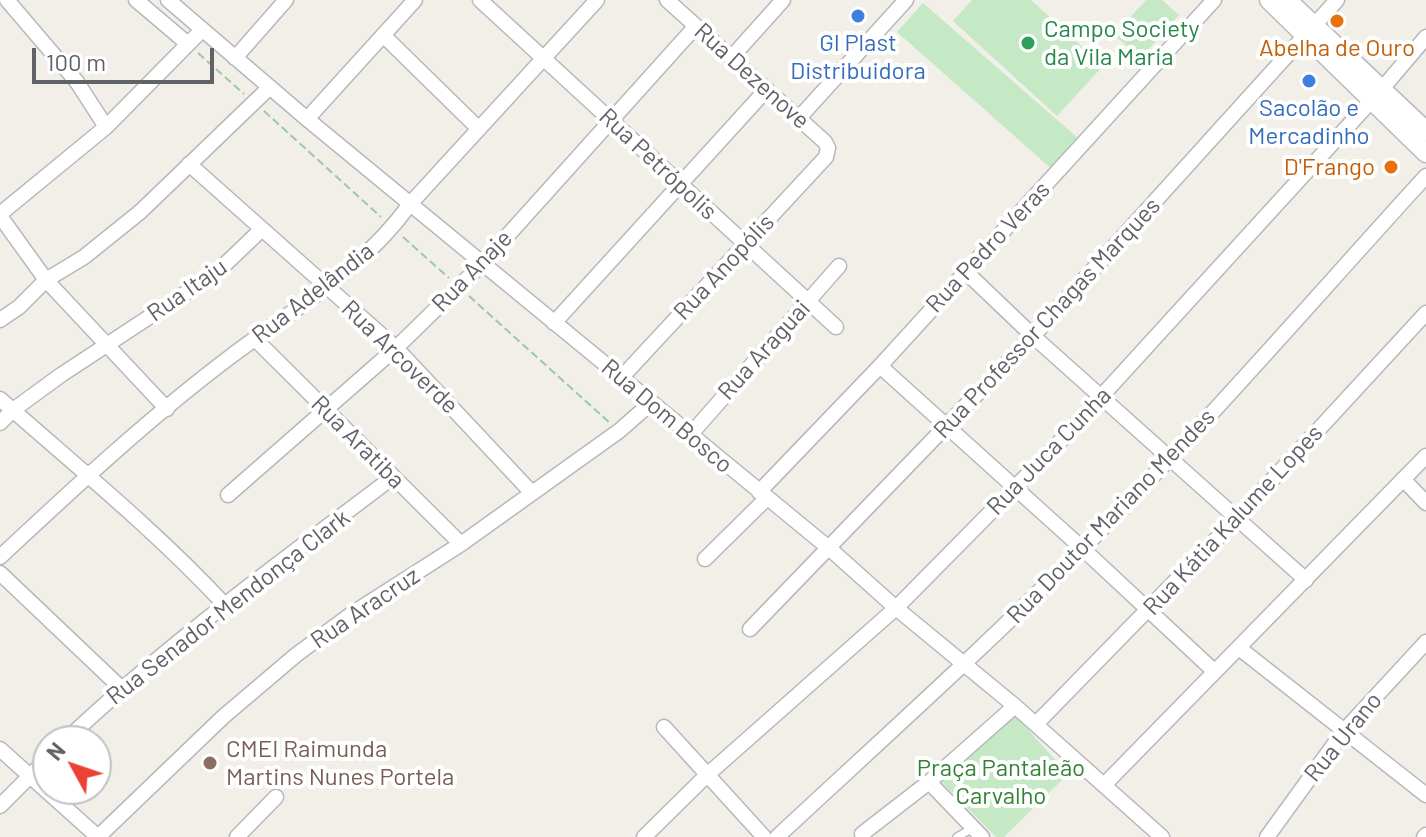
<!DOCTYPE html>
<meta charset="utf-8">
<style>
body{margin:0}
#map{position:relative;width:1426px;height:837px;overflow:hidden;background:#f1efe8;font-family:Barlow,sans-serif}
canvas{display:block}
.north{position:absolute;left:32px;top:725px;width:80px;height:80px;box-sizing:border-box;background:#fff;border:2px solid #bfc1c3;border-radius:50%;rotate:310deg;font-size:22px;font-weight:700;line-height:32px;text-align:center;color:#5f6368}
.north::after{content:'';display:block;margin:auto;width:28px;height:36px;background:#ea4335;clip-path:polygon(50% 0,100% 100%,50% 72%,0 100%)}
.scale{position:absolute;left:32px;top:48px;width:182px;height:36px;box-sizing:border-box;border:4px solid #5f6368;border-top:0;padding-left:10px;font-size:24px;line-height:28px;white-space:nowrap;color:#5f6368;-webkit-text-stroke:6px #fff;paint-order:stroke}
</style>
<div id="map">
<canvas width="1426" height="837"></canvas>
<div class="north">N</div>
<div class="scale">100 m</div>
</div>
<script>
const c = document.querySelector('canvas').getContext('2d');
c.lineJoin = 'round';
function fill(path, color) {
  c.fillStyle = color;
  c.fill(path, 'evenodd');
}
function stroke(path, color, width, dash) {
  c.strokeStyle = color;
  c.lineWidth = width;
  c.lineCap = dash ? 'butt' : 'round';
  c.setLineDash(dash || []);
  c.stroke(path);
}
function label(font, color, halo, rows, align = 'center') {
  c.font = font + ' Barlow,sans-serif';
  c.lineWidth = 8;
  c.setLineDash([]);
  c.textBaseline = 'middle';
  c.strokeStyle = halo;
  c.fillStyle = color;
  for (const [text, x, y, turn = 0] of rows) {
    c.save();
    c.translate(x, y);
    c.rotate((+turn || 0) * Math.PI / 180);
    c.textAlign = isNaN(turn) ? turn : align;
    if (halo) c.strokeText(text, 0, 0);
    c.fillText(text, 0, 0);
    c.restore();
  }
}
fill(new Path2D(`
 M972 0H1031L1103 66 1057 116 953 21Z
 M1146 0H1162L1179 15 1141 58 1114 35Z
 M923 3 1079 139 1054 171 897 32Z
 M1013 713 1068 774 1004 837H996L940 780Z`), '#c5e8c5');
const service = new Path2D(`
 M957 837 973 828`);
const minor = new Path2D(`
 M7 0 77 82 106 127
 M136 0 188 44
 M168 0 307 119 830 549 896 608 1015 706 1162 837
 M480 0 836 327
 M383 35 479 129
 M235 58 286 0
 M731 58 783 0
 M799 118 906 0
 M307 119 415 0
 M189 164 396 348 532 493
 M0 214 106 127 202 30
 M0 216 46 280 167 409
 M965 271 1033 336 1306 580
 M0 320 19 307 46 280 84 257 140 212 270 87
 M554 323 766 90
 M255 339 461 544
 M880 366 1083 549 1215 672
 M622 377 826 157 828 148 825 142 667 0
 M0 399C76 466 155 530 224 604
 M0 423 13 410 61 375 216 273 262 229
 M690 435 839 266
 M1403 479 1426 503
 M759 492 880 366 1214 0
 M228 495 396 348 482 264 696 26
 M0 557C74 488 149 418 230 357 293 309 363 270 410 204L597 0
 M705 559 767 498
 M0 573 121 688
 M750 629 1033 336 1337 0
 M1239 648 1426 795
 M1036 724 1237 518 1426 313
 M664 727 764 837
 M65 741C167 644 281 562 393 477
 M0 749 98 837
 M929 782 982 837
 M1104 785 1426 456
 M0 806 48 758
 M862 834 929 782 1015 706
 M98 837 223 717 296 655 350 615 461 544 619 431 651 403
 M237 837 276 797
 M644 837 707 775 896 608 1056 446 1381 90 1426 37
 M777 837C879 742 983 649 1081 550 1201 430 1312 301 1426 176
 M1267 837 1343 732 1426 642
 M1424 837 1426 835`);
const secondary = new Path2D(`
 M1269 0 1426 153
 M1287 0 1426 131`);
stroke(service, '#b5b8bc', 10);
stroke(minor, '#b5b8bc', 17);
stroke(secondary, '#b6babf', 21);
stroke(new Path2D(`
 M198 53 244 94
 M264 111 381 217
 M403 237 449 278
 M469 296 610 423`), '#9cc7a9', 2, [8, 4]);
stroke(service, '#fff', 7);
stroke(minor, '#fff', 14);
stroke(secondary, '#fff', 18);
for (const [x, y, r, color] of [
 [858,16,8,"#3f7fe0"],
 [1337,21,8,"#e8710a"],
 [1028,43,8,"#2e9e5b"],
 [1309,81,8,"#3f7fe0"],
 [1391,167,8,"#e8710a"],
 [210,763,8,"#8d6e63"]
]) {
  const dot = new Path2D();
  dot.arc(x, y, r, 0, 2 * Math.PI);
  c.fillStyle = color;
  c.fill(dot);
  stroke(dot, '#fff', 3);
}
label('24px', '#27864d', '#fff', [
 ["Campo Society",1044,29],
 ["da Vila Maria",1044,57]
], 'left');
label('24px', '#366cbe', '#fff', [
 ["Gl Plast",858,43],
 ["Distribuidora",858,71],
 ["Sacolão e",1309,108],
 ["Mercadinho",1309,136]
]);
label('24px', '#c56008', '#fff', [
 ["Abelha de Ouro",1337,48],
 ["D'Frango",1375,167,"right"]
]);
label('24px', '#5f6368', '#fff', [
 ["Rua Dezenove",752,76,42],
 ["Rua Petrópolis",658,164,43],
 ["Rua Pedro Veras",988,247,-47],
 ["Rua Anopólis",724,267,-47],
 ["Rua Anaje",472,271,-46],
 ["Rua Itaju",187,290,-35],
 ["Rua Adelândia",313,293,-38],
 ["Rua Professor Chagas Marques",1047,318,-47],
 ["Rua Araguai",764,350,-48],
 ["Rua Arcoverde",400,357,44],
 ["Rua Dom Bosco",667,416,40],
 ["Rua Aratiba",358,442,45],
 ["Rua Juca Cunha",1049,451,-46],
 ["Rua Doutor Mariano Mendes",1111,516,-46],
 ["Rua Kátia Kalume Lopes",1233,520,-47],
 ["Rua Senador Mendonça Clark",228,607,-38],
 ["Rua Aracruz",365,608,-34],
 ["Rua Urano",1343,737,-51]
]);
label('24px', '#785e54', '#fff', [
 ["CMEI Raimunda",226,749],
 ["Martins Nunes Portela",226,777]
], 'left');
label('24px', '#348238', '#fff', [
 ["Praça Pantaleão",1001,768],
 ["Carvalho",1001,796]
]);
</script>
